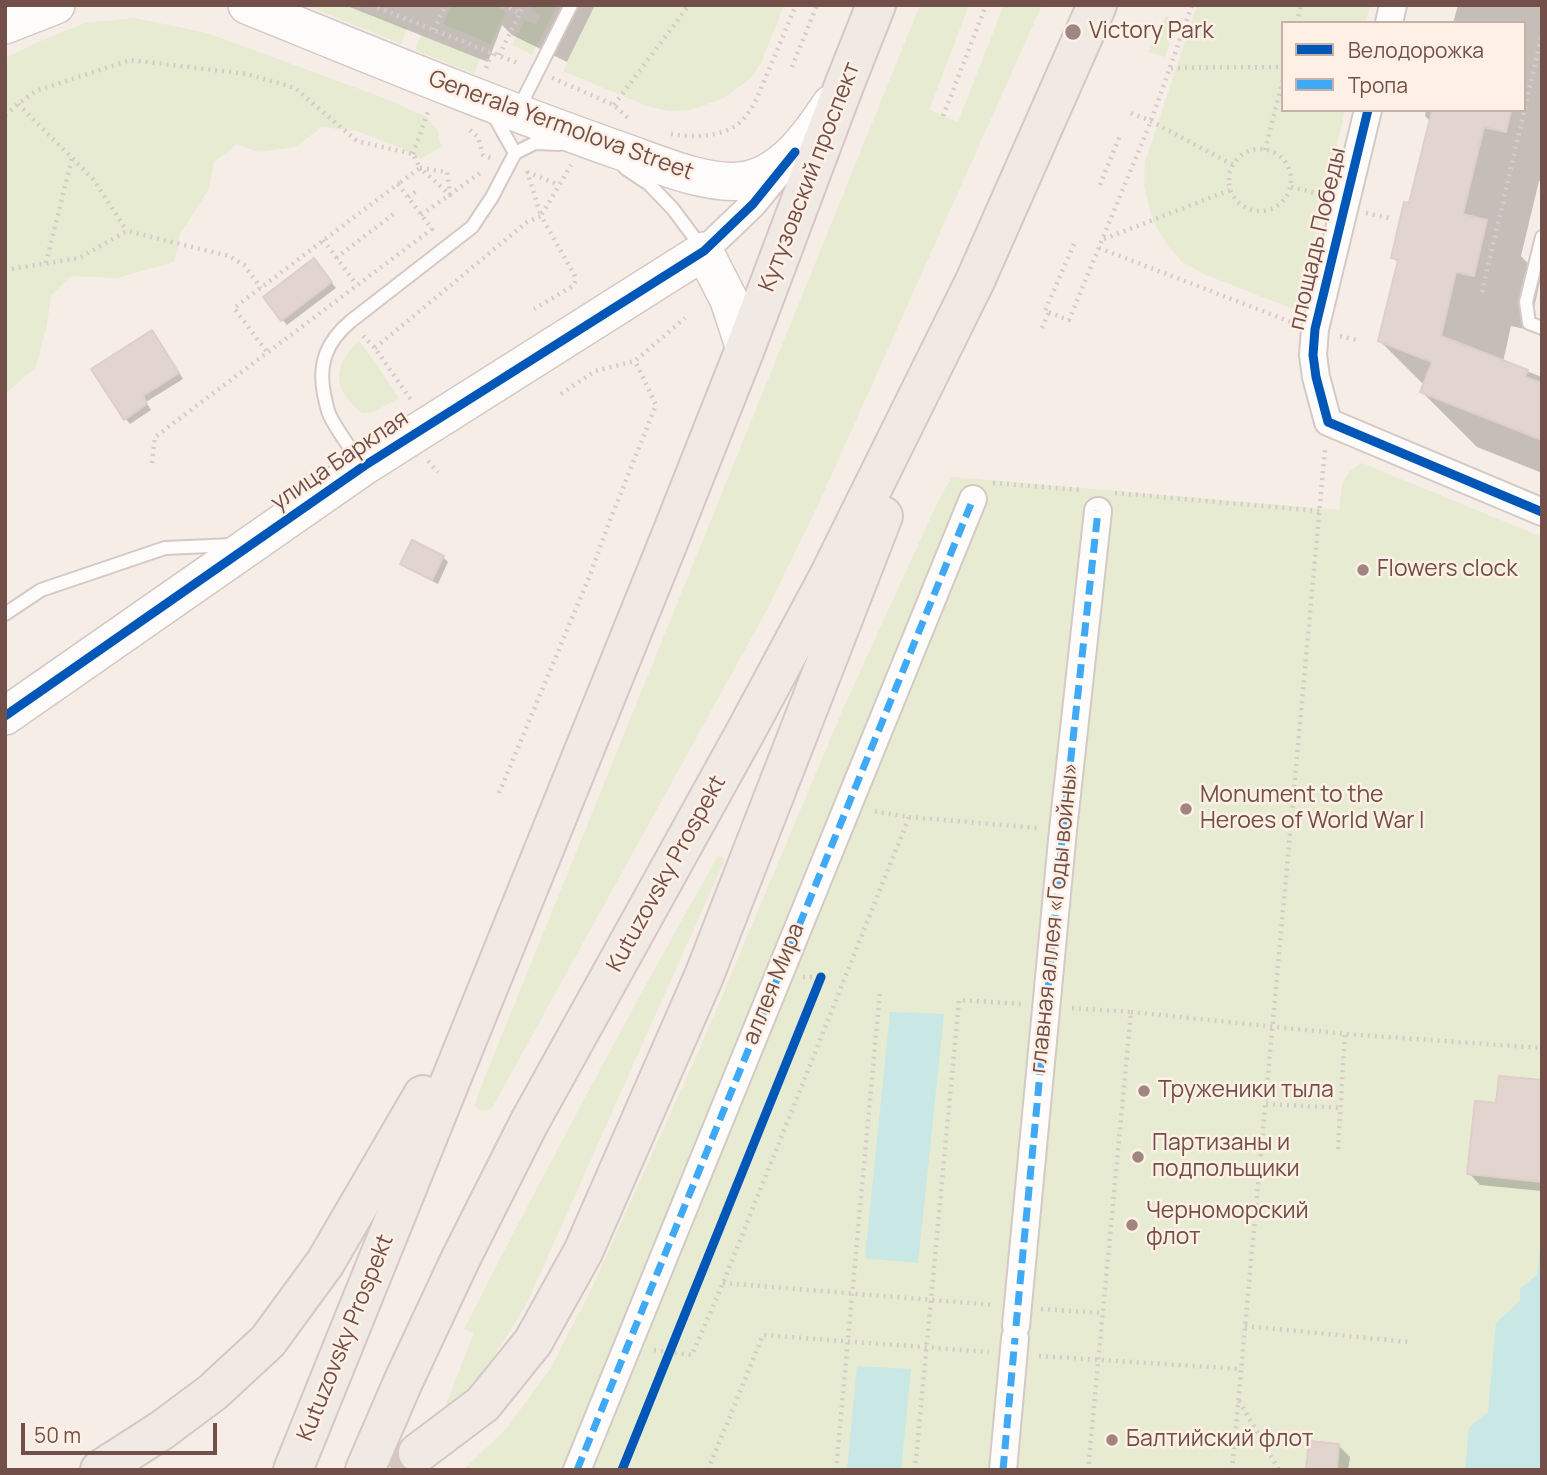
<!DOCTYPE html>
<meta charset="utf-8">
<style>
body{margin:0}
#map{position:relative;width:1547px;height:1475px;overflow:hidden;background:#f6ede7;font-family:Manrope,sans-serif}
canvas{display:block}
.frame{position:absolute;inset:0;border:7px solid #724f48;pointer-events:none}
.legend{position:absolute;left:1281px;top:21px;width:245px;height:91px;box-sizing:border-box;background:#fff0e6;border:2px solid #c7b0a7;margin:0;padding:9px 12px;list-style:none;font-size:21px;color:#724f48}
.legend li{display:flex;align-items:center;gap:14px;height:35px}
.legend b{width:35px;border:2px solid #c7b0a7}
.scale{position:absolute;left:21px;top:1423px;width:196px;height:32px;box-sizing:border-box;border:4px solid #724f48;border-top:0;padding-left:9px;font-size:21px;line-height:24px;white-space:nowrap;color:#724f48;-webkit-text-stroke:5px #fff0e6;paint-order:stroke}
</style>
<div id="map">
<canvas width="1547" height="1475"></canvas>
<div class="frame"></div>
<ul class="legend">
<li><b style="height:9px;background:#0057b8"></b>Велодорожка</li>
<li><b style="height:9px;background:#3fa9f5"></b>Тропа</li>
</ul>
<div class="scale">50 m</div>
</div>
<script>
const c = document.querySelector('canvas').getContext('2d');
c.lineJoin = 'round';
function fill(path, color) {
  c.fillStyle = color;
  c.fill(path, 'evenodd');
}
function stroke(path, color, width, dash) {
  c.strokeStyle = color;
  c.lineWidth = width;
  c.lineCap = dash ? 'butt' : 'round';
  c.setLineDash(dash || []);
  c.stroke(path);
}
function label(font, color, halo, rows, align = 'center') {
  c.font = font + ' Manrope,sans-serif';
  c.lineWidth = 5;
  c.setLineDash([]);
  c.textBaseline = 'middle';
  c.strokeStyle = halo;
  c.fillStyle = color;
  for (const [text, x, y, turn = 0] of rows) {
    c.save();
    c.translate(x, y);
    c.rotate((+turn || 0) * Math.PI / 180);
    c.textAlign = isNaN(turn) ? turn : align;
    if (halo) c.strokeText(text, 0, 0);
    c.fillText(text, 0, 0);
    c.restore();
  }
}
fill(new Path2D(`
 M306 5H349L407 28 401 44Z
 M452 5H493L506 12 490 44 443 24Z
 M533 5H557L532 55 512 45 525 20 536 25 541 15 531 10Z
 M595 5H784L761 63 751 78 724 98 705 105 689 110 668 111 647 106 563 71Z
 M920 5H969L929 110 958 122 1004 5H1042L818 505 769 606 492 1108C485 1111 479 1112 475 1105L478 1094Z
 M1197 5H1370L1366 23H1283V110H1345L1298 311 1204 274 1182 262 1168 246 1155 225 1151 214 1144 187 1145 162Z
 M1166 16 1177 20 1165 57 1148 52Z
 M135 18 207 33 384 98 427 117 438 131 441 147 421 159 401 148 357 131 322 127 295 147 258 152 237 144 214 162 209 189 180 234 174 262 117 278 71 276 51 296 47 324 36 367 5 394V58L43 40 85 23Z
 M421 35 480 58 474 74 415 50Z
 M359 340 399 398 374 412 362 413C331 389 333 366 359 340Z
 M1362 463 1542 537V1470H463L507 1428 550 1369 592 1288 700 1048 843 709 940 497 952 477 1339 510C1343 485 1338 477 1362 463Z
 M718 856 725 859 527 1303 490 1363 469 1390 443 1412 474 1333 464 1329C546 1169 630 1011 718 856Z`), '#e6ebd2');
fill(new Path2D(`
 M890 1012 944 1014 918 1263 865 1258Z
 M1541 1240H1542V1470H1465L1469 1428 1488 1412 1496 1323 1520 1301V1289L1537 1275Z
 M857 1366 911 1369 901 1470H847Z`), '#c9e7e4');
fill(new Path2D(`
 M345 5H595L567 62 512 35 502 25 488 62Z
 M1458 5H1542V182L1539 181 1521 256 1541 277 1529 330 1511 326 1503 362 1542 377V473L1477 447 1422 392 1424 385 1380 341 1399 263 1393 258 1410 205 1431 122 1425 116 1426 110H1524V23H1453Z
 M319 266 336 288 287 325 282 319Z
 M152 332 157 337 183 379 146 402 151 410 130 424 125 418Z
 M443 557 448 562 438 584 408 569 402 564Z
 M1542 1082V1191L1480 1185 1469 1173 1498 1105Z
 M1338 1445 1350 1457 1348 1470H1308Z`), '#0003');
const building = new Path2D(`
 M1432 110H1511L1506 132 1484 127 1463 214 1487 220 1474 276 1456 272 1441 336 1528 370 1525 377 1542 383V440L1420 392 1432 362 1378 341 1398 260 1391 258 1404 202 1409 203Z
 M314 258 332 282 281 321 263 297Z
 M152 330 179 373 143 396 147 404 124 420 91 369Z
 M412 540 444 556 432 580 400 564Z
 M1499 1076 1542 1080V1182L1467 1174 1475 1101 1496 1103Z
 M1309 1441 1339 1444 1337 1470H1306Z`);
fill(building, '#e2d4cf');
stroke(building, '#decfc9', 2);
stroke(new Path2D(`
 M392 1470 418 1453`), '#d5c6bf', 38, [38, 19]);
const lane = new Path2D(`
 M518 110 571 5
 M493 114 515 153
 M625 168 649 184 673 209 702 248
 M1542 237 1526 302 1529 323 1542 328
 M361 463C350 448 338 432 330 416 327 410 326 402 324 394 318 363 327 341 351 321L472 227 492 197 515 153 535 143 559 144
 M5 614 41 590 165 548 233 545`);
const street = new Path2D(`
 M1389 23 1393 5
 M1368 110 1315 329 1313 355 1316 377 1328 422 1542 512
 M704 251 753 204 781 170
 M1016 1326 1063 830 1098 511
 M577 1470 973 499
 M1003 1470 1015 1338`);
const secondary = new Path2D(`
 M247 5C370 55 493 106 618 150 654 162 703 185 741 181 782 176 810 136 831 104
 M5 25 56 5
 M5 716 364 466 704 251 729 300 745 349`);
const primary = new Path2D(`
 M418 1453 483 1404 533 1342 583 1252 704 976 883 516
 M100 1470 162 1430 213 1392 268 1341 325 1263 423 1095
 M293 1470 670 538 745 349 845 83 876 5
 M365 1470 403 1382 461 1258 529 1123 746 731 828 578 975 281 1097 5`);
stroke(lane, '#d4c9c5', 16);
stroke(street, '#d4c9c5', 30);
stroke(secondary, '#d4c8c4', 40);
stroke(primary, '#d5c8c4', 42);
stroke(new Path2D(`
 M371 5 520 64
 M503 5 520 13
 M1297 23 1301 5
 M434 30 446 5
 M499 55 524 5
 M792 67 817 5
 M486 68 492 53
 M1171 68 1283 67
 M552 78 614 105 630 120
 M18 104 93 179 127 231
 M614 105 689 5
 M1131 113 1151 121 1233 165
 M5 115 18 104 36 91 130 60 247 74 295 88 357 141 413 154 420 168 398 184
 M943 116 986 5
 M470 130 478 137 483 155 493 159
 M671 134C692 138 719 137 737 125 746 118 752 108 757 98L796 5
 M1229 180a31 31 0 1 1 62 0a31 31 0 1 1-62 0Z
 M1265 150 1283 79
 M413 154 428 112 430 113
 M420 168 447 172 450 195Z
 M527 171 541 216 571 165
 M527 172 559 185
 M1100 185 1121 133
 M1291 187 1324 195
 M408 197 418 190
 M1366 213 1389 218
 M421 215 483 171
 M1104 239 1230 190
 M323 240 357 285
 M1074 244 1045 311 1069 320 1151 121 1192 5
 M1099 248 1291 322
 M336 258 396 212
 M46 263 72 158
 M5 270 79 258 127 231 229 256 244 265 261 288
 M1482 292 1542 34
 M1042 328 1049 312
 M363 336 375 348 411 400
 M1340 336 1360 341
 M375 348 527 222 541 216 574 274 576 280 573 286 534 309
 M561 394 595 371 635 361 685 318
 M428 461 438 472
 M152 463 155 437 432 229 398 184 234 308 267 352
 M993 483 1082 490
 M1115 493 1320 511
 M499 793 590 575 607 528 656 405 635 361
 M909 817 1037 828
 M803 977H821
 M1072 1008 1131 1012 1088 1470
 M1131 1012 1345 1034 1542 1048
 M1266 1104 1341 1108
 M1338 1149 1345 1034
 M723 1283 994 1305
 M1041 1309 1103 1313
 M1245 1326 1409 1342
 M654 1350 692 1355 723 1283 909 817 872 811
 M1039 1356 1241 1369
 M1239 1401 1279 1470
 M708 1470 763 1335 989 1352
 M836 1470 880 991
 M915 1470 959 1000 1022 1004
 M1232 1470 1325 449`), '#d7cbc8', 4.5, [2, 5]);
stroke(lane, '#fefcfb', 12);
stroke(street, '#fefcfb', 26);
stroke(secondary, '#fefcfb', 37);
stroke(primary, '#f1eae4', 38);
stroke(new Path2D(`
 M1016 1326 1063 830 1098 511
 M577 1470 973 499
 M1003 1470 1015 1338`), '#3fa9f5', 7, [14, 7]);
stroke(new Path2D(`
 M1368 110 1315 329 1313 355 1316 377 1328 422 1542 512
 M5 716 364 466 704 251 753 204 795 152
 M622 1470 821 977`), '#0057b8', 9);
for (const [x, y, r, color] of [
 [1073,32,9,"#a08680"],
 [1363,570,7,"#a08680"],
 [1186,809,7,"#a08680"],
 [1144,1091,7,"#a08680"],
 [1138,1157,7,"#a08680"],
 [1132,1225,7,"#a08680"],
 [1112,1440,7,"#a08680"]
]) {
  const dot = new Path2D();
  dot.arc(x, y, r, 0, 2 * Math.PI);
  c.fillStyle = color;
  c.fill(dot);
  stroke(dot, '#fff0e6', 2.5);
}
label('23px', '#724f48', '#fff0e6', [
 ["Victory Park",1089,32],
 ["Flowers clock",1377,570],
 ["Monument to the",1200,796],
 ["Heroes of World War I",1200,822],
 ["Труженики тыла",1158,1091],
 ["Партизаны и",1152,1144],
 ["подпольщики",1152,1170],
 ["Черноморский",1146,1212],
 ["флот",1146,1238],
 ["Балтийский флот",1126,1440]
], 'left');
label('23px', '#724f48', '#fff0e6', [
 ["Generala Yermolova Street",561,126,20],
 ["Кутузовский проспект",810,177,-69],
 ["площадь Победы",1318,239,-77],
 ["улица Барклая",340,461,-34],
 ["Kutuzovsky Prospekt",667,874,-61],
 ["главная аллея «Годы войны»",1055,918,-84],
 ["аллея Мира",774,984,-68],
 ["Kutuzovsky Prospekt",346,1338,-68]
]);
</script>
